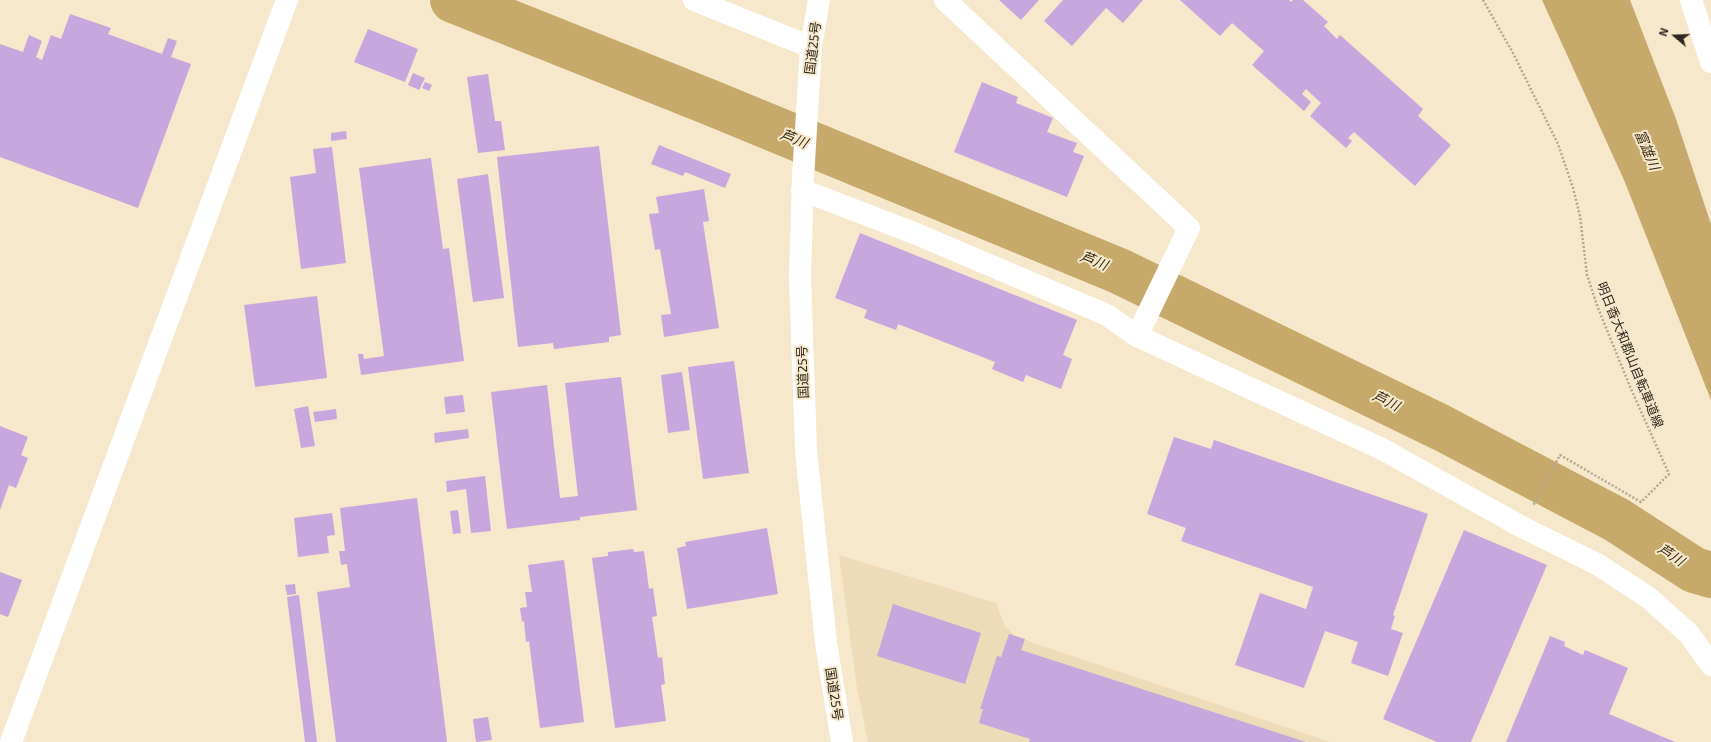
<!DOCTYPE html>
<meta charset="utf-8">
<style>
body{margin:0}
#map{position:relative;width:1711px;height:742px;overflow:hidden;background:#f6e8cb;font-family:"Exo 2",sans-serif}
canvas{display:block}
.north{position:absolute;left:1655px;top:16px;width:40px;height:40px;-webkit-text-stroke:3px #f6e8cb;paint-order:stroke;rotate:289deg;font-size:11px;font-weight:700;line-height:16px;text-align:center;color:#2e281e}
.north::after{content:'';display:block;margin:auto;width:14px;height:18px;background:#2e281e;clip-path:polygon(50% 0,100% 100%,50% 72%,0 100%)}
</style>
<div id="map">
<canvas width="1711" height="742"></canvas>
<div class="north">N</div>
</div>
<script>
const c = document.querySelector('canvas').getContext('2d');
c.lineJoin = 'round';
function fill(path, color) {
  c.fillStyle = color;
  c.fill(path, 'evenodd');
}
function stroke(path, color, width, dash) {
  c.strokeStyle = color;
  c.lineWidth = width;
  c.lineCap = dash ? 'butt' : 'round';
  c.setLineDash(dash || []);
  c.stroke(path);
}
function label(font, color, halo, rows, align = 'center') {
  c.font = font + ' "Exo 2","Noto Sans JP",sans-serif';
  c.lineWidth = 4;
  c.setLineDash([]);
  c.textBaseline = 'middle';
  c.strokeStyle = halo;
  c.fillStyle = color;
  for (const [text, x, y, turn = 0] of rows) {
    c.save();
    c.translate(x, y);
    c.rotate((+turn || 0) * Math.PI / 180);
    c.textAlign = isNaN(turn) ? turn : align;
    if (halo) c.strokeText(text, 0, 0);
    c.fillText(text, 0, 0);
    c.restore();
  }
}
fill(new Path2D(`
 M839 555 996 603 1005 626 1016 637 1330 742H868L857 688Z`), '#eedbb8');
fill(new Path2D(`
 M1542 0H1630L1676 119 1711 224V400L1624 180Z`), '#c7a96b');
stroke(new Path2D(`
 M453 0 709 102 1119 271 1442 428 1617 520 1694 570 1711 575`), '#c7a96b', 46);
fill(new Path2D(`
 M999 0H1039L1021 20Z
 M1063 0H1143L1123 23 1106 8 1072 46 1044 21Z
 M1180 0H1289L1291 2 1293 0H1303L1328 22 1324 26 1337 39 1340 35 1423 109 1418 116 1451 145 1415 186 1354 132 1348 138 1352 141 1346 148 1310 116 1321 103 1306 89 1302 94 1311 102 1304 111 1252 65 1264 51 1232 23 1220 36Z
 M70 14 111 28 108 34 162 54 168 38 177 41 171 57 191 64 138 208 0 157V44L23 52 29 35 42 41 36 57 42 60 51 35 61 39Z
 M368 29 418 49 405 82 354 62Z
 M413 73 425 78 419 90 408 85Z
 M488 74 495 121H501L505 150 478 153 467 77Z
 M425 82 432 85 429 91 422 88Z
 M982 82 1018 97 1016 103 1053 118 1047 132 1077 143 1073 152 1084 156 1067 197 954 152Z
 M346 131 347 139 331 141V133Z
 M659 145 731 174 725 188 685 172 683 176 651 164Z
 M599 146 621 335 609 337V342L554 349 553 343 518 347 497 157Z
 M332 147 346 263 301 269 290 177 316 173 313 149Z
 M431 158 443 249 449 248 464 361 361 375 358 354H363L364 359 384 356 359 168Z
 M488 174 504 298 473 302 457 179Z
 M704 189 709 221 703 222 719 328 664 337 661 315 671 314 660 249 655 250 649 214 659 213 656 197Z
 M860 233 1077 320 1063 355 1072 359 1061 389 1026 375 1023 382 992 369 995 362 898 324 896 330 864 318 867 310 835 298Z
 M317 296 327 378 255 387 244 305Z
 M734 361 749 473 703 479 688 367Z
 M682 372 690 430 668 433 661 375Z
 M621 377 637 510 580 517V520L507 529 491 392 547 385 560 498 578 496 565 383Z
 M463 395 465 412 446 414 444 397Z
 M308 406 315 446 301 448 294 409Z
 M336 409 337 419 315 422 313 412Z
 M0 426 28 437 21 455 28 458 16 488 9 485 0 510Z
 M468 429 469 438 435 443 434 433Z
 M1174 437 1211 449 1214 440 1428 514 1393 615 1395 616 1391 629 1403 633 1388 676 1351 663 1358 642 1325 631 1304 688 1235 665 1260 593 1306 609 1313 587 1181 541 1186 528 1147 514Z
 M485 476 491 531 471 533 466 489 447 492 446 481Z
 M417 498 447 742H336L317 592 350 587 347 564 341 565 339 551H345L340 508Z
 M458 510 461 533 453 534 450 511Z
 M332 513 335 535 327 536 329 553 298 557 294 518Z
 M767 528 778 594 687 609 677 548 686 546 685 542Z
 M1464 530 1547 565 1471 742H1437L1383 719Z
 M633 549 634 552 644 551 649 589 653 588 657 616 652 617 658 658 662 657 665 684 661 685 666 721 615 728 592 558 608 556V552Z
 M564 560 584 722 540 728 529 641 526 642 524 621 522 622 520 608 527 607 525 592H532L528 565Z
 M0 572 22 580 8 617 0 614Z
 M295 584 296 594 287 595 285 585Z
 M299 595 317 742H305L287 597Z
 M893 604 981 633 965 684 877 656Z
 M1009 634 1025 639 1021 650 1306 742H1029L1030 739 979 723 983 709H980L997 656 1001 657Z
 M1550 636 1565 642 1564 646 1583 655 1585 650 1628 668 1609 714 1675 742H1506Z
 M488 717 492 740 476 742 473 719Z`), '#c8a6de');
stroke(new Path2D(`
 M1483 0 1513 53 1558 144 1573 188 1580 216 1587 275 1598 308 1631 389 1669 474 1641 502 1560 455 1533 506`), '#b4a892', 2.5, [2, 2]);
stroke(new Path2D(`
 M694 0 811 47
 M945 0 1189 228 1137 336
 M802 190 914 233 1107 315 1137 336 1382 449 1522 527 1597 564 1649 598 1689 634 1711 665
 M11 742 287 0`), '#fff', 22);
stroke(new Path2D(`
 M1691 0 1711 62`), '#fff', 22);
stroke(new Path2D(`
 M819 0 811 47 803 178 800 276 806 451 826 643 842 742`), '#fff', 22);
label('13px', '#2e281e', '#f6e8cb', [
 ["国道25号",813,48,-83],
 ["明日香大和郡山自転車道線",1630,355,68],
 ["国道25号",803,372,-92],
 ["国道25号",834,694,81]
]);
label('italic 14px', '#3a2d11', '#f6e8cb', [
 ["芦川",794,139,22],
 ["富雄川",1647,150,67],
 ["芦川",1094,261,22],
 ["芦川",1386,401,26],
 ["芦川",1671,555,33]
]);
</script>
